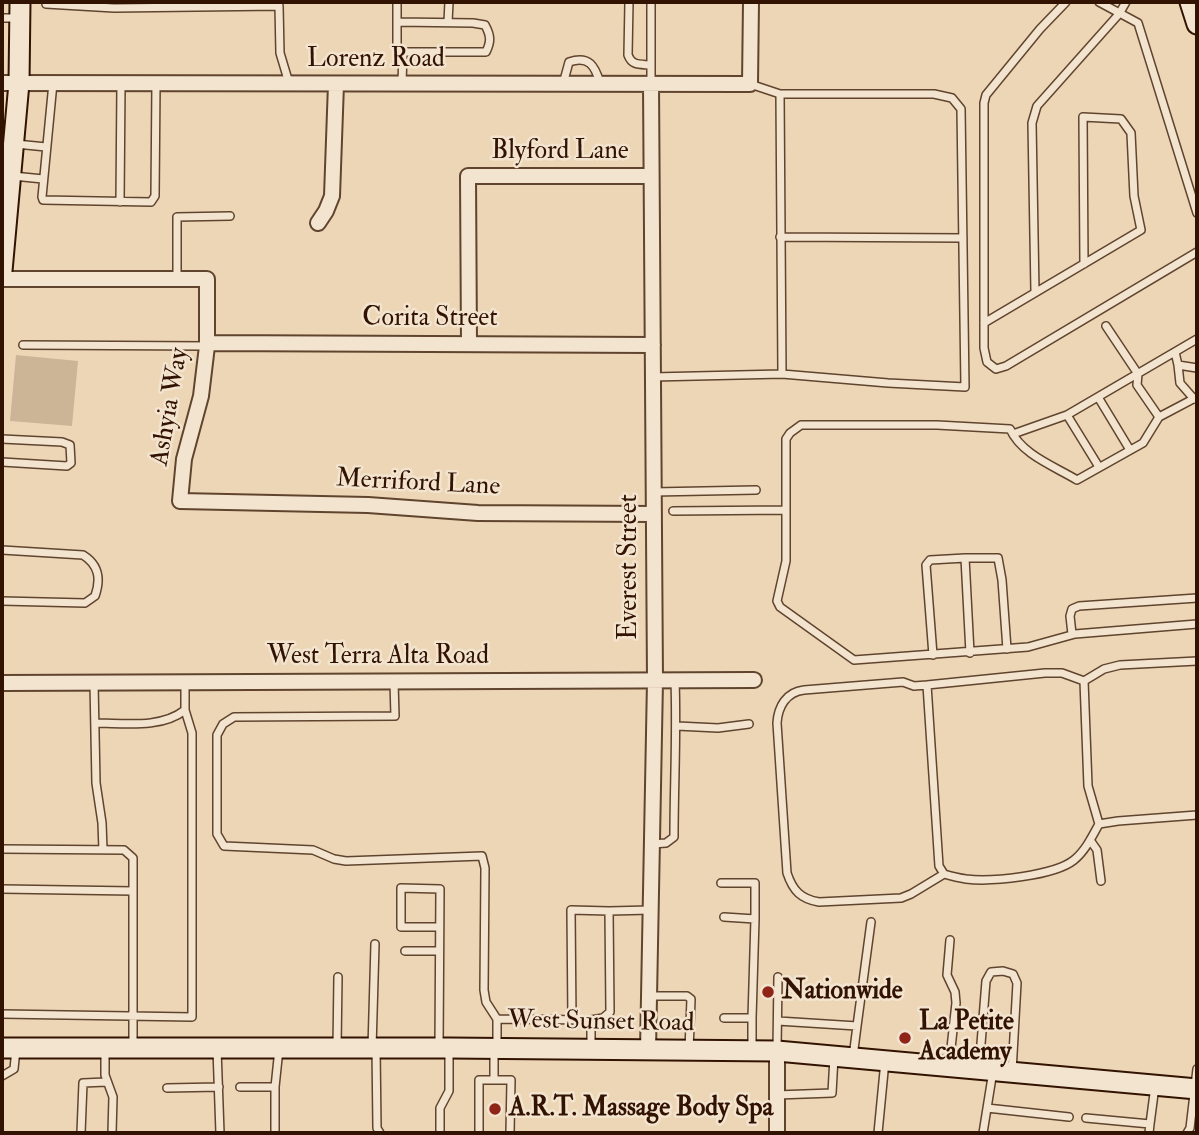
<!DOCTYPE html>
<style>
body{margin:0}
#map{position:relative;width:1199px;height:1135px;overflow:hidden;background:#ecd6b6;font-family:"IM FELL Double Pica",serif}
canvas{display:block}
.frame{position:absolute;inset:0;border:4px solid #321301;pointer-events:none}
</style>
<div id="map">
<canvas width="1199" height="1135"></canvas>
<div class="frame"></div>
</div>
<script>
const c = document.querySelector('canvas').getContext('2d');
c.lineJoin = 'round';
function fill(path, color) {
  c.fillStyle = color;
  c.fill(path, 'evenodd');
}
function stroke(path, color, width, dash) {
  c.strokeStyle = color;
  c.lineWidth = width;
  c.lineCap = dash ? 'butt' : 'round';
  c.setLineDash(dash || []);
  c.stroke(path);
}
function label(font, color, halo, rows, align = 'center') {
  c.font = font + ' "IM FELL Double Pica",serif';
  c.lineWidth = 5;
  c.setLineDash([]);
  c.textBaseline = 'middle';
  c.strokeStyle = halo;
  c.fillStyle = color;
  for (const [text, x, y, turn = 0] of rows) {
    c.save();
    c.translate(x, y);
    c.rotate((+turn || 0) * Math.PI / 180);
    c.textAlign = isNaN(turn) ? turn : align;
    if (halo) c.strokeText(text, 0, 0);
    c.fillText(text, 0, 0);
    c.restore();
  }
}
fill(new Path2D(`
 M16 355 78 361 72 426 10 421Z`), '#ccb597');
const lane = new Path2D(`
 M46 2V4L114 8 279 6 280 53 289 83
 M629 2 628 55C632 66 640 64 651 65
 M651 2V83
 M1066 2 1040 29 986 95 984 103V348L987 362 996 369 1006 366 1197 252
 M1099 2 1138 23 1197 213
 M2 18H19
 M397 22 473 23 485 25C491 36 491 42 486 52H403L397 49V2
 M448 22 449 2
 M53 83 42 197 43 200 151 202 155 196 156 84
 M402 83 403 52
 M563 84 569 62C589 55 595 66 600 83
 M750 84 780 94 782 374 888 383 965 387 961 109 952 98 934 94H780
 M16 144 46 147
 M13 176 43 179
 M120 202 121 84
 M780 237 963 238
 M177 279V217L230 216
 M1035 292 1032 123 1037 106 1119 14 1126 2
 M984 323 1141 230 1134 196 1131 133 1121 119 1083 117 1084 264
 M1106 326 1138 374 1137 385 1159 417
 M23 345 207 346
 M1175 352 1178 365 1197 368
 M1178 365 1180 383 1194 399
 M653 377 782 374
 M1098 397 1130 450
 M1197 397 1159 417 1143 443 1077 480C1054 466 1022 455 1010 429L937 425H801L790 433 786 439V561L777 601 780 607 854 660 1028 647 1075 634 1197 624
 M1067 415 1099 467
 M1013 434 1067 415 1197 339
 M2 439 62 442 70 445 71 463 67 466 2 462
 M653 492 756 490
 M673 511 786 510
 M2 550 83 555C99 565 101 579 95 596L85 603 2 601
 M965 558H998L1002 580 1007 649
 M1072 634 1070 616 1072 609 1079 606 1197 598
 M933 655 926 565 930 560 965 558 970 653
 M1197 661 1120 665 1104 669 1084 681 1062 673H1045L927 685 939 866 944 874C951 876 959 878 966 879 991 882 1054 876 1074 860 1085 851 1092 837 1099 824L1118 821 1197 815
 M1084 681 1088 786 1099 824
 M394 682 395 716 234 717 223 724 217 735V834L224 846 313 850 334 859 346 861 482 856 485 868 484 990 486 1002 497 1019
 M94 683 96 783 102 823 103 850
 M927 685 914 686 903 682 804 690C786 692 778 707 777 723L787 873C793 891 801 899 819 902L901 898 911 894 944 874
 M95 723C124 723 161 729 185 710V682
 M677 726 718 728 749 724
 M1090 840 1097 850 1101 881
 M652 844 666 843 674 837C674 785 677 733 675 681
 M2 849 124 850 133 858V1048
 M721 883H755V919L724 917
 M2 889 133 891
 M405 951H439
 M649 996H687L691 999 689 1050
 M2 1014 192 1017V733L185 710
 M724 1018H752L755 919
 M572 1020 571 910 609 911
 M591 1020 603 1018 610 1012 609 911 651 910
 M778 1021 857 1026 853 1057
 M857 1026 871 922
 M497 1046V1019L591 1020V1049
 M337 1047 338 977
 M439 1047 440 889 401 888V927H439
 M372 1048 375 944
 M376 1048 377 1128 380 1133
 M105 1049V1075L113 1097 112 1133
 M217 1049 220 1133
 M494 1049V1080
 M752 1049V1018
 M777 1050 778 977
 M949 1066 956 1003 955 992 947 975 950 940
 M979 1069 986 981 991 972 1003 971 1013 974 1017 983 1012 1072
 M2 1076 14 1069 16 1049
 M240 1087H275L279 1049
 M275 1087V1133
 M167 1088 219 1087
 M777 1095 832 1093 834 1057
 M987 1108 1069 1117
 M1086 1118 1150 1124 1149 1133
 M1150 1124 1155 1086
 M81 1133 83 1083 106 1082
 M440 1133V1108L449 1091V1048
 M479 1133V1080H511L510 1133
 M878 1133 885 1061
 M983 1133 993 1071
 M1187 1133 1190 1128 1197 1069`);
const street = new Path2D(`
 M2 83 750 84 751 2
 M318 223 326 211 332 196 336 84
 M2 279H207V346L201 396 184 459 180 501 368 505 478 513 654 514
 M207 343 653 345
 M469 344 468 176H651
 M2 683 754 680
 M648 1050 655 681 651 84
 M777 1133V1051`);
const secondary = new Path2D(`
 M1190 2 1197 24
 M2 271 19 83 20 2
 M2 1048H449L777 1051 1197 1089`);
stroke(lane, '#60442e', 10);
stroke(street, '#60442e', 18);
stroke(secondary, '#321301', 23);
stroke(lane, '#f3e4d0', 7);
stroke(street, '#f3e4d0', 14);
stroke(secondary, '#f3e4d0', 19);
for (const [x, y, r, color] of [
 [768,992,7,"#8f2418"],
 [905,1038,7,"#8f2418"],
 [495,1109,7,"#8f2418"]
]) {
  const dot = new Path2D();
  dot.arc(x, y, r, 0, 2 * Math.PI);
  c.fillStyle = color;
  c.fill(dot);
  stroke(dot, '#f3e4d0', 2.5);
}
label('26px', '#321301', '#f3e4d0', [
 ["Lorenz Road",376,60],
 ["Blyford Lane",560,152],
 ["Corita Street",430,319],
 ["Ashyia Way",171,407,-80],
 ["Merriford Lane",418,484,3],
 ["Everest Street",630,567,-90],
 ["West Terra Alta Road",378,657],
 ["West Sunset Road",601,1023,1]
]);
label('bold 26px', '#321301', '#f3e4d0', [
 ["Nationwide",782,992],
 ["La Petite",919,1023],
 ["Academy",919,1053],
 ["A.R.T. Massage Body Spa",509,1109]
], 'left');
</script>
